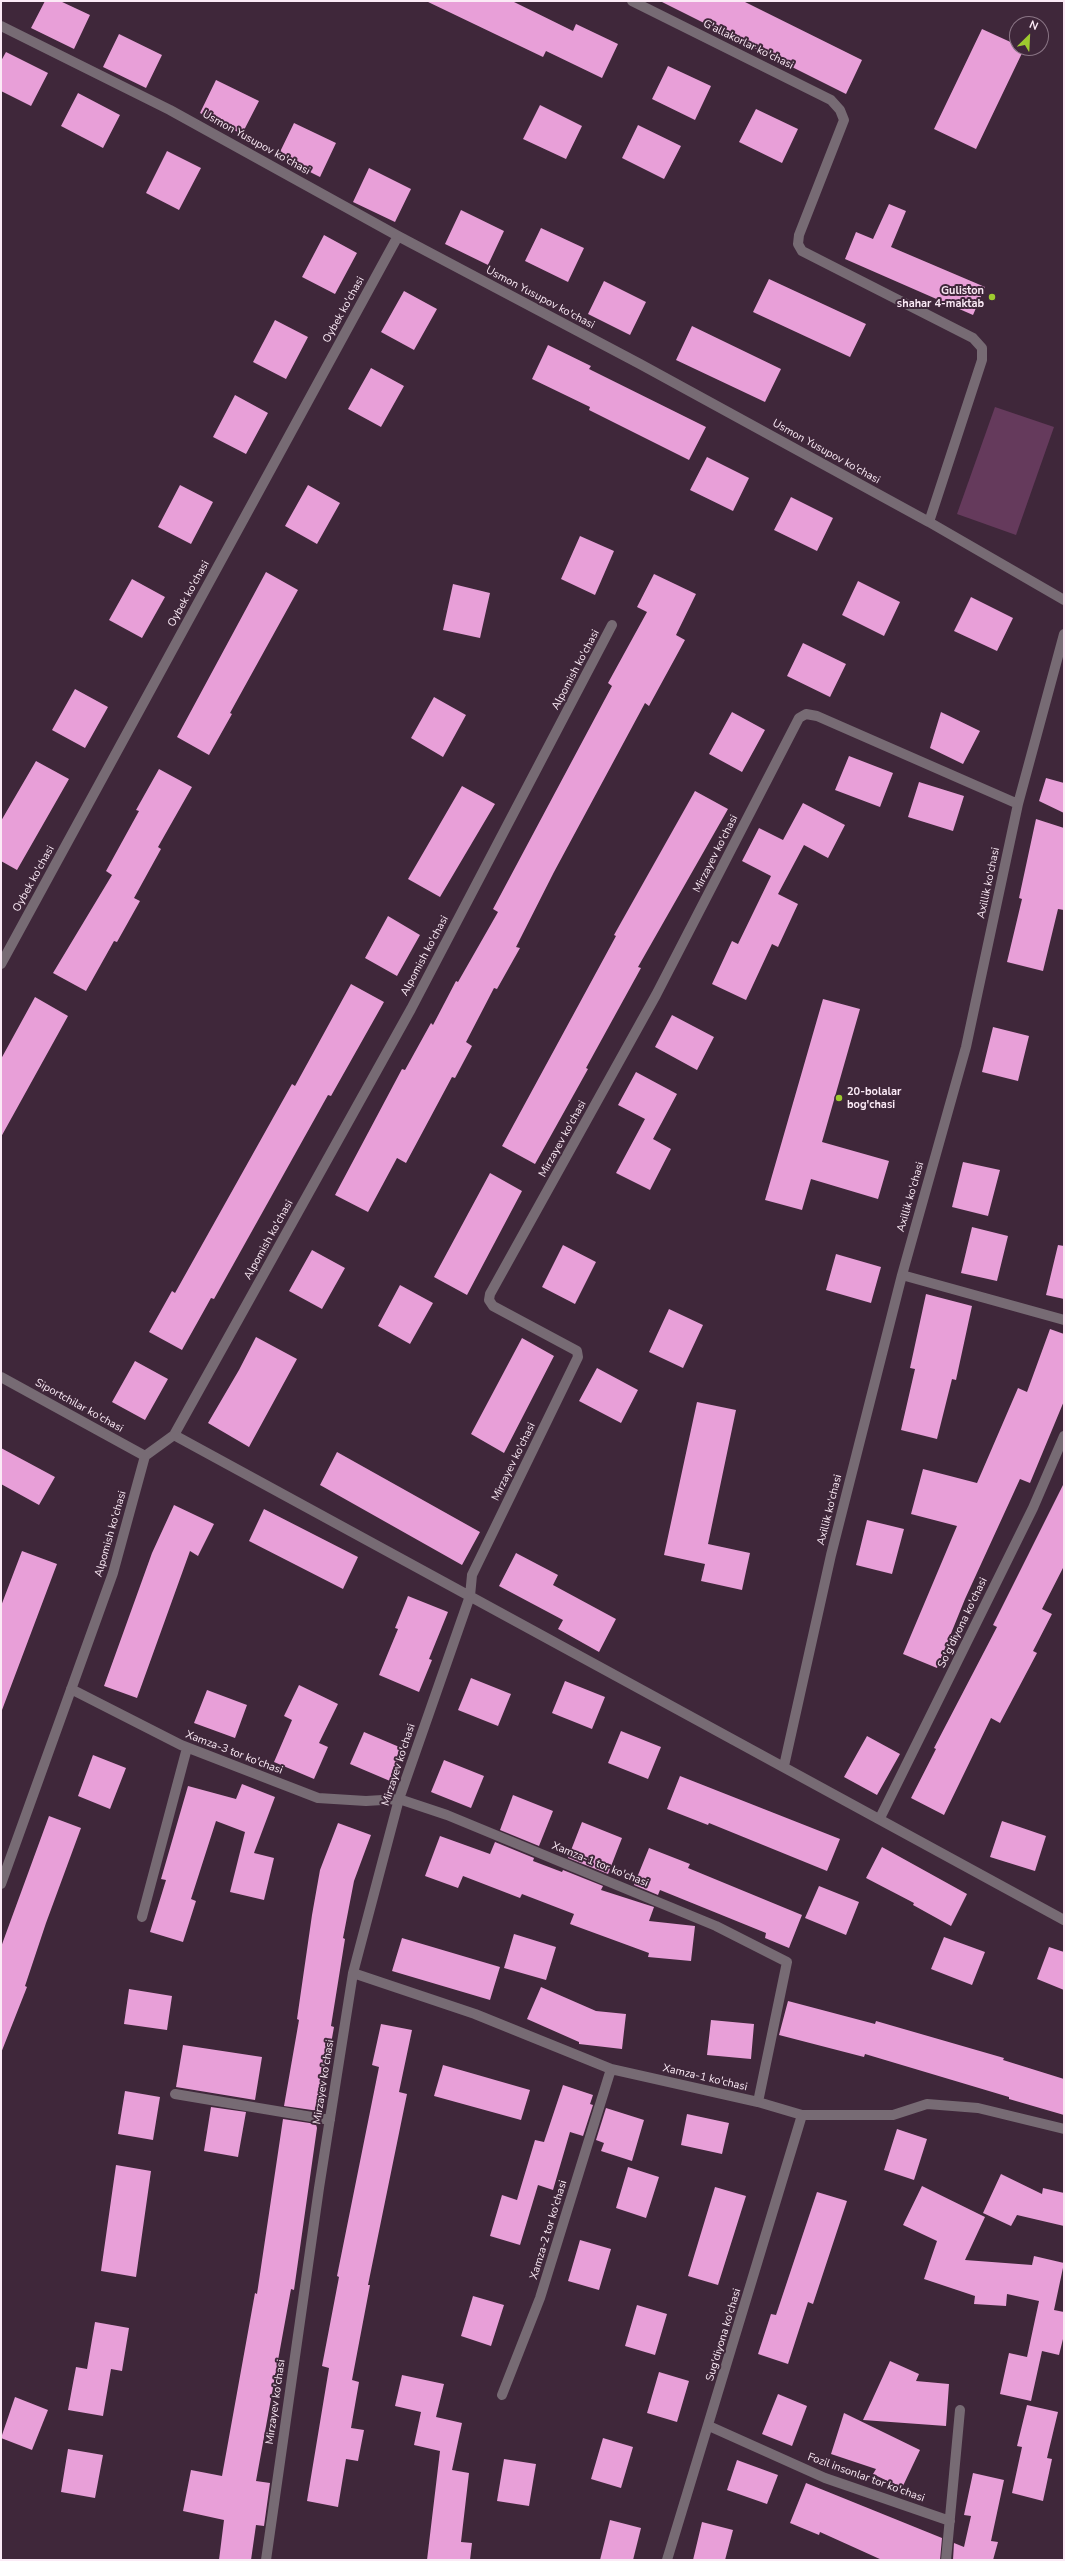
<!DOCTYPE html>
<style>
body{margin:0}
#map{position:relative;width:1065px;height:2561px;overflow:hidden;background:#3f273a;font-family:"Nunito Sans",sans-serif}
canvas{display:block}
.frame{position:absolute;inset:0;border:2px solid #fbeaf6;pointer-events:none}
.north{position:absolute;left:1009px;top:16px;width:40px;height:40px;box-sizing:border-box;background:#3f273a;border:1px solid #8a7585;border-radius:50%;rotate:24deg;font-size:11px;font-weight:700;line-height:16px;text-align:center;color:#fbeaf6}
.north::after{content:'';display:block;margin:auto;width:14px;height:18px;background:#9eca2f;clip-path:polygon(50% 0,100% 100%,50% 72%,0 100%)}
</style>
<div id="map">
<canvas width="1065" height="2561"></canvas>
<div class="frame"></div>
<div class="north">N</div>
</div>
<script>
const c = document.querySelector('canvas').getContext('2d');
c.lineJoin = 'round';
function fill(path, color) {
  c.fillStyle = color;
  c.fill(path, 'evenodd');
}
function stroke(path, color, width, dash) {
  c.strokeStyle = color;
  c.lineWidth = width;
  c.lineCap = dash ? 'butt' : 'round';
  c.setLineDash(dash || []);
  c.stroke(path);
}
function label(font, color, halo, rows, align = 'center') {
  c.font = font + ' "Nunito Sans",sans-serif';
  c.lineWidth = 4;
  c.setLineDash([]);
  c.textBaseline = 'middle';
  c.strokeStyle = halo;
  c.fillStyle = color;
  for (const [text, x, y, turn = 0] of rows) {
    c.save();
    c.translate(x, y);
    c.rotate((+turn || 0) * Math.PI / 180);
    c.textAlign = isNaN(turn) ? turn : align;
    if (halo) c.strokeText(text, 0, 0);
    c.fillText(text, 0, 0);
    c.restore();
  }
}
fill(new Path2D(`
 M995 407 1054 427 1016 535 957 514Z`), '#653a5c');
fill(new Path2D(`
 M45 1H60L90 15 74 49 31 28Z
 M426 1H512L573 31 576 24 618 44 602 78 546 51 543 57Z
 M660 1H743L862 60 846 94Z
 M982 29 1017 45V48L1024 49 976 149 934 129Z
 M119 34 162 55 146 88 103 67Z
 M6 52 48 73 31 106 1 91V61Z
 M668 66 711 86 695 120 652 99Z
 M216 80 259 101 242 134 200 113Z
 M78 93 120 115 103 148 61 126Z
 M540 105 582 126 566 159 523 139Z
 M756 109 798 129 782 163 739 142Z
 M294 123 336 143 320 177 278 156Z
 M638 125 681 146 664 179 622 158Z
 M167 151 201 168 179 210 146 193Z
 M369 168 411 189 395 222 353 202Z
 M889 204 906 211 891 247 985 287 973 315 845 259 856 232 873 239Z
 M461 210 504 231 488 265 445 244Z
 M541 228 584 248 568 282 525 261Z
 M324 235 357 253 335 294 302 277Z
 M769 279 866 324 850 357 753 312Z
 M604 281 646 302 630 335 588 314Z
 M404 291 437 309 414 350 381 332Z
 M275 320 308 337 286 379 253 362Z
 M692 326 781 369 765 402 676 360Z
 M548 345 591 366 589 369 706 427 689 460 589 410 590 407 532 379Z
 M371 368 404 386 381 427 348 409Z
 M235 395 268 413 246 454 213 437Z
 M707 457 749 478 733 511 690 490Z
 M180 485 213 502 191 544 158 527Z
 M308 485 340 503 317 544 285 526Z
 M791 497 833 518 817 551 774 530Z
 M580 536 614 551 595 595 561 579Z
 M266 572 298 590 230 713 232 714 209 755 177 737Z
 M654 574 696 594 676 635 685 640 649 706 645 703 554 872 516 947 520 948 497 989 494 988 466 1042 472 1046 455 1078 452 1077 406 1163 397 1158 368 1212 335 1195 402 1069 405 1070 431 1023 433 1025 456 981 458 982 498 912 493 909 612 686 608 683 647 612 637 607Z
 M132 579 165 597 142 638 109 620Z
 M858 581 900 602 884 636 842 615Z
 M453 584 490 593 480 638 443 630Z
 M971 597 1013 618 997 651 954 631Z
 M803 643 846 664 830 697 787 676Z
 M75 689 108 707 85 748 52 730Z
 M434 697 466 715 443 757 411 738Z
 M732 712 765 730 742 772 709 754Z
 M941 712 980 731 963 764 930 748Z
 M849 756 893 773 880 807 835 790Z
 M36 761 69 779 17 870 1 861V821Z
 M159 769 192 787 158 847 161 849 134 898 140 901 117 942 114 941 86 991 53 973 112 875 106 871 139 811 136 810Z
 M1046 778 1064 783V813L1039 801Z
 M919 782 964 796 953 831 908 817Z
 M462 786 495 804 440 897 408 879Z
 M695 791 728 809 638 967 641 968 586 1068 588 1069 535 1164 502 1146 616 936 614 935Z
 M803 803 845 825 828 858 804 845 778 894 798 904 778 947 772 944 746 1000 712 984 732 941 738 944 771 876 742 861 759 828 783 840Z
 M1036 819 1064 828V910L1058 909 1043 971 1007 962 1022 899 1019 898Z
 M388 916 420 935 397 976 365 958Z
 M351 984 384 1002 331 1096 328 1095 214 1299 211 1298 182 1350 149 1332 172 1291 175 1293 292 1084 295 1086Z
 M35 997 68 1016 1 1137V1059Z
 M823 999 860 1009 822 1142 889 1161 878 1199 811 1179 802 1210 765 1200Z
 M672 1015 714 1037 697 1070 655 1047Z
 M993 1027 1029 1036 1018 1081 982 1072Z
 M636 1072 677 1094 653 1139 671 1149 650 1190 616 1173 645 1119 618 1105Z
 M963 1162 1000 1170 988 1216 952 1207Z
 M490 1173 522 1191 467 1295 434 1277Z
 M972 1227 1008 1236 997 1281 961 1273Z
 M563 1245 596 1262 575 1304 542 1287Z
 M1058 1245 1064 1246V1299L1046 1295Z
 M312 1250 345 1268 322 1309 289 1291Z
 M836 1254 881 1267 871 1303 826 1290Z
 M400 1285 433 1303 410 1344 378 1326Z
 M926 1294 972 1306 956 1380 952 1379 937 1439 901 1430 915 1369 910 1368Z
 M669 1309 703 1325 683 1368 649 1352Z
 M1050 1329 1064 1334V1401L1030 1483 1020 1479 965 1599 937 1668 903 1654 957 1526 911 1514 923 1469 977 1483 1018 1388 1027 1392Z
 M256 1337 297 1359 249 1447 208 1423 239 1370Z
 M522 1338 554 1356 504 1453 471 1434Z
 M135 1361 168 1379 145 1420 112 1402Z
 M597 1368 638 1390 621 1423 579 1401Z
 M697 1402 736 1410 708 1544 750 1553 742 1590 701 1581 705 1564 664 1555Z
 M1 1448 55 1477 39 1505 1 1484Z
 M337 1452 480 1532 462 1565 320 1485Z
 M1064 1483V1566L1042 1609 1052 1614 1033 1651 1037 1653 1000 1723 991 1718 944 1815 911 1798 936 1749 934 1748 997 1627 993 1625Z
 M174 1505 214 1524 198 1556 190 1551 137 1698 104 1686 152 1553Z
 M264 1509 358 1557 343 1589 249 1541Z
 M867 1520 904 1529 892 1574 856 1565Z
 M22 1551 57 1564 2 1710 1 1606Z
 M516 1553 558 1575 553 1585 616 1619 599 1652 558 1629 563 1620 499 1586Z
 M408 1596 448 1612 429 1659 432 1660 419 1692 379 1675 398 1629 395 1628Z
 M471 1678 511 1694 498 1726 458 1710Z
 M565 1681 605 1697 592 1729 552 1713Z
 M299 1685 338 1704 319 1743 328 1747 314 1779 274 1762 292 1720 284 1716Z
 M207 1690 247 1705 235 1738 194 1723Z
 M621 1731 661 1747 648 1779 608 1763Z
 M364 1732 404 1749 390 1781 350 1764Z
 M867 1736 900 1754 877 1795 844 1777Z
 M93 1755 126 1768 110 1809 78 1796Z
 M444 1760 484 1776 471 1808 431 1792Z
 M680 1776 840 1839 827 1871 709 1823 708 1825 667 1809Z
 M242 1784 275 1797 254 1853 274 1858 264 1900 230 1892 245 1832 216 1821 191 1899 196 1901 183 1942 150 1932 166 1880 161 1879 188 1786 236 1799Z
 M513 1795 553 1811 539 1846 500 1830Z
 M49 1816 81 1828 46 1923 25 1986 27 1987 1 2053V1947Z
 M1002 1821 1046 1836 1035 1871 990 1857Z
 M582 1822 622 1838 608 1874 568 1858Z
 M338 1823 371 1835 354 1881 343 1938 345 1939 331 2026 334 2027 319 2111 284 2106 299 2020 297 2019 312 1915 320 1870Z
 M440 1836 490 1854 495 1842 534 1858 533 1861 562 1872 563 1870 603 1886 601 1890 654 1907 649 1921 695 1926 691 1961 648 1957 649 1953 570 1924 574 1914 522 1894 520 1898 463 1876 458 1888 425 1876Z
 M882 1847 967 1894 951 1926 913 1905 914 1903 866 1878Z
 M649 1848 690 1864 688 1868 802 1915 789 1948 765 1938 766 1933 660 1890 658 1895 634 1885Z
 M819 1886 859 1902 846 1935 805 1918Z
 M514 1934 556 1947 546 1980 504 1968Z
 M944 1937 985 1952 972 1985 931 1969Z
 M402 1938 500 1967 490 2000 392 1971Z
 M1049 1947 1064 1952V1990L1037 1979Z
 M541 1987 596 2011 626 2014 622 2049 579 2044V2042L527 2019Z
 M129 1989 172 1996 167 2030 124 2024Z
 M788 2001 875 2024 876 2021 1004 2058 1003 2060 1064 2079V2115L1009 2099V2097L865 2054 864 2057 779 2035Z
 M711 2020 754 2024 751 2059 707 2055Z
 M381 2024 412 2030 399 2092 407 2094 368 2285H370L352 2380 359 2382 351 2428 364 2430 358 2461 346 2459 338 2507 307 2501 329 2368 322 2366 339 2277 337 2276 379 2067 372 2065Z
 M183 2045 262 2057 255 2100 176 2087Z
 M443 2065 530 2090 521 2120 434 2096Z
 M563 2085 593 2095 590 2104 593 2105 583 2136 570 2132 553 2190 538 2185 520 2245 490 2236 502 2195 517 2200 535 2140 544 2142Z
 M125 2091 160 2097 153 2140 118 2134Z
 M211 2107 246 2112 238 2157 204 2151Z
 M606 2108 644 2120 632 2161 601 2151 604 2143 596 2140Z
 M687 2114 729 2123 722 2154 681 2145Z
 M283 2119 316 2124 317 2128 294 2290 291 2289 256 2481 270 2483 264 2526 256 2525 251 2560H219L224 2520 183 2511 191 2470 222 2476 255 2293 257 2294Z
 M897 2129 927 2139 914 2180 884 2170Z
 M116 2165 151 2171 136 2277 101 2271Z
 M628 2167 659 2177 646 2218 616 2208Z
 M1001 2174 1042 2194 1043 2188 1064 2193V2226L1017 2215 1011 2226 983 2213Z
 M922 2186 985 2217 965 2260 1032 2265 1034 2256 1064 2263 1054 2310 1064 2312V2335L1059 2355 1042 2351 1031 2401 1000 2394 1009 2353 1027 2357 1039 2301 1007 2294 1006 2306 974 2304 975 2296 924 2279 937 2241 903 2225Z
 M715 2187 746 2196 718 2285 688 2276Z
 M817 2192 847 2201 813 2304 808 2302 788 2364 758 2354 771 2314 776 2315Z
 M580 2240 611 2249 599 2290 568 2281Z
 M473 2296 504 2305 491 2346 461 2336Z
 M637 2305 667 2314 655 2355 625 2346Z
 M95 2322 129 2328 122 2371 111 2369 103 2416 68 2410 76 2367 87 2369Z
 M890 2361 919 2374 916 2381 949 2384 946 2426 863 2420Z
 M659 2372 689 2381 677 2422 647 2413Z
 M402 2375 444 2384 436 2417 462 2423 452 2470 469 2473 461 2542 472 2543 470 2560H427L440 2451 414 2445 421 2412 395 2406Z
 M778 2394 807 2406 792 2446 762 2434Z
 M15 2397 48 2410 32 2450 1 2438Z
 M1027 2405 1058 2412 1047 2458 1052 2459 1043 2501 1012 2493 1022 2447 1017 2446Z
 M844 2413 920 2450 902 2488 873 2474 876 2469 831 2454Z
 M603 2438 633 2447 621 2488 591 2479Z
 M68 2449 103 2455 95 2498 61 2492Z
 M504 2459 536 2464 529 2506 497 2501Z
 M737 2460 778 2475 767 2504 727 2490Z
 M973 2473 1004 2480 991 2541 998 2542 993 2560H953L954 2543 964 2547 971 2516 964 2515Z
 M806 2483 942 2538 940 2560H882L820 2532 819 2535 790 2523Z
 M610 2520 641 2528 633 2560H600Z
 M702 2522 733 2530 725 2560H693Z`), '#e89fd8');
stroke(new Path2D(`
 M632 1 831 100 840 110 844 120 799 235 798 244 802 251 973 338 982 348V360L929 522
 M1 26 170 110 398 236 640 364 929 522 1064 600
 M1 964 398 236
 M902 1275 1064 1320
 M1 1377 145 1456
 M174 1435 1064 1920
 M71 1689 181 1745 318 1798 366 1801 399 1799 447 1815 716 1926 787 1962 758 2102
 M784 1766 831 1555 902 1275 966 1047 1018 804 1064 634
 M880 1818 1033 1508 1064 1436
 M1 1884 113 1573 145 1456 174 1435 411 1009 612 625
 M142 1917 187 1748
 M353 1973 475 2014 611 2069 758 2102 802 2115H893L927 2104 978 2108 1064 2129
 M175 2094 330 2120
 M502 2395 540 2298 611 2069
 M709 2426 825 2478 950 2521
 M266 2560 319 2188 353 1973 399 1799 470 1596 472 1575 578 1357 577 1351 493 1306 489 1300 490 1294 656 995 799 718 806 714 817 716 1018 804
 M667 2560 802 2115
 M946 2560 960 2410`), '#776b74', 10);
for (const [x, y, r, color] of [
 [992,297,4,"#9eca2f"],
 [839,1098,4,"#9eca2f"]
]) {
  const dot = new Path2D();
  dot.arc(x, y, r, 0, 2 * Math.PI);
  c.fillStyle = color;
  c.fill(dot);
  stroke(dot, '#3f273a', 1.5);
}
label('11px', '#fbeaf6', '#3f273a', [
 ["G'allakorlar ko'chasi",748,45,26],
 ["Usmon Yusupov ko'chasi",256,143,29],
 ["Usmon Yusupov ko'chasi",540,298,28],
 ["Oybek ko'chasi",344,310,-61],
 ["Usmon Yusupov ko'chasi",826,452,29],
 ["Oybek ko'chasi",189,594,-61],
 ["Alpomish ko'chasi",576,670,-62],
 ["Mirzayev ko'chasi",716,854,-63],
 ["Oybek ko'chasi",34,879,-61],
 ["Axillik ko'chasi",989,883,-78],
 ["Alpomish ko'chasi",425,956,-62],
 ["Mirzayev ko'chasi",563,1139,-61],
 ["Axillik ko'chasi",911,1197,-74],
 ["Alpomish ko'chasi",269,1240,-61],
 ["Siportchilar ko'chasi",79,1406,29],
 ["Mirzayev ko'chasi",514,1462,-64],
 ["Axillik ko'chasi",830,1510,-76],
 ["Alpomish ko'chasi",111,1534,-74],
 ["So'g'diyona ko'chasi",963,1623,-64],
 ["Xamza-3 tor ko'chasi",234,1753,21],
 ["Mirzayev ko'chasi",399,1765,-72],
 ["Xamza-1 tor ko'chasi",600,1865,22],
 ["Xamza-1 ko'chasi",705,2078,13],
 ["Mirzayev ko'chasi",324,2082,-81],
 ["Xamza-2 tor ko'chasi",549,2230,-73],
 ["Sug'diyona ko'chasi",724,2335,-73],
 ["Mirzayev ko'chasi",276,2402,-82],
 ["Fozil insonlar tor ko'chasi",866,2478,20]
]);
label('bold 11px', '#fbeaf6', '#3f273a', [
 ["Guliston",984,291],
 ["shahar 4-maktab",984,304],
 ["20-bolalar",847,1092,"left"],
 ["bog'chasi",847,1105,"left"]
], 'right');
</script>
